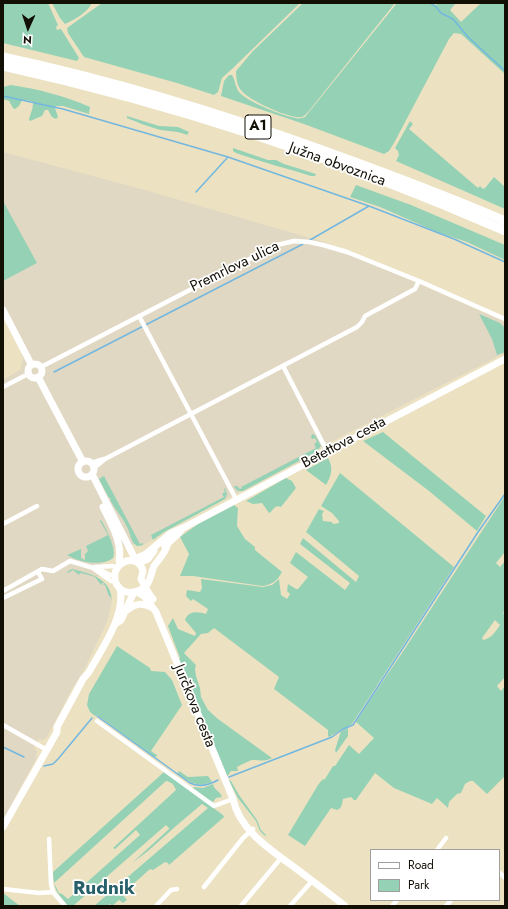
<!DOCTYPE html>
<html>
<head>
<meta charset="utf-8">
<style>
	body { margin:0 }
	#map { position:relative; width:508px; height:909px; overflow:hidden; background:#ece2c2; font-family:Jost,sans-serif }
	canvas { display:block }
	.frame { position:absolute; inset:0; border:4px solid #120f05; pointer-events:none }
	.legend { position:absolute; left:370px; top:849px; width:130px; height:52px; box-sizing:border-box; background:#fff; border:1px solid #a09f9b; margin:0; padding:5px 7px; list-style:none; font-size:12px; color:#120f05 }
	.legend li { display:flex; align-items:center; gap:8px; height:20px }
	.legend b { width:20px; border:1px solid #a09f9b }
	.north { position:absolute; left:8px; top:8px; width:40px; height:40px; -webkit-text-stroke:3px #fff; paint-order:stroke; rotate:183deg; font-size:11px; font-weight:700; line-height:16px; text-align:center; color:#120f05 }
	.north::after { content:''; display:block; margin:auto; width:14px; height:18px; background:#120f05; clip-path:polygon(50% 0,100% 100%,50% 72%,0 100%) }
</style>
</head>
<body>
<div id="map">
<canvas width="508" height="909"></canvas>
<div class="frame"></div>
<ul class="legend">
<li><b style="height:5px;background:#fff"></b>Road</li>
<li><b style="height:11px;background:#95d2b5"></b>Park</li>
</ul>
<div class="north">N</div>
</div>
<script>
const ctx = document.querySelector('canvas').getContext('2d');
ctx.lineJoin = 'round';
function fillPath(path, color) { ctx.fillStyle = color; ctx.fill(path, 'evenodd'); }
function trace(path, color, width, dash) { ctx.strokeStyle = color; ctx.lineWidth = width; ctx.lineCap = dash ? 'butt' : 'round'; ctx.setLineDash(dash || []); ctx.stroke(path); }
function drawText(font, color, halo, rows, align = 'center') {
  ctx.font = font + ' Jost,sans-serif'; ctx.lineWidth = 3.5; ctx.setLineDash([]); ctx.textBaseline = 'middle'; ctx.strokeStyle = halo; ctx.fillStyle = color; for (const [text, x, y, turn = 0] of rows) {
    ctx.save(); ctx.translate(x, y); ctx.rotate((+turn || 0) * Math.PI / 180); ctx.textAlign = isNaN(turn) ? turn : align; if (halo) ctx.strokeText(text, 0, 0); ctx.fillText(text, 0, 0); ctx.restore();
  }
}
fillPath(new Path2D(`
	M3 152 145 190 324 242 501 320 505 323V353L319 448 315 453 191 517 164 532 147 543 140 546 135 544 114 549 115 554 113 558 102 563 98 578 105 583 112 598 110 611 107 622 86 666 75 685H74L47 737 43 740 39 739 34 747 37 752 36 759 3 820V380L20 370 23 359 19 347 3 317Z`), '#e0d8c3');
fillPath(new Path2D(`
	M3 3H48L58 25 56 27 57 30 61 29 79 58 77 61 3 43Z
	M52 3H92C88 12 74 20 65 24L60 18Z
	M102 3H300L232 69 222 78 218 92 214 95 177 83 84 57 68 33 67 28Z
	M303 3H395L309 111C307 113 304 116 302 117 292 120 248 100 242 91 237 87 236 77 236 71L253 51Z
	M397 3H433L436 5 438 3H456L450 10 461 22 481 3H505V74L461 34 454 33 449 39 394 143 389 151 384 154 304 124 221 96 224 81 229 75H232C236 81 235 89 241 94 251 103 283 116 296 118 299 119 302 118 305 117Z
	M11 85C38 89 65 96 90 107L89 114 63 106H56L55 108 58 117 56 119 52 117 48 110H45L42 116 30 121 29 120C30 114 33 110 33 103L31 101 22 100 19 106 15 109 13 108 9 101 3 99V87Z
	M127 116 159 126 178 127 189 132 187 135C176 130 168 132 157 129 146 126 137 122 127 118Z
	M410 121 413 124 409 129 478 188 480 186 483 189 485 188 494 177 505 187V209L396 161 399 155 398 151 395 148Z
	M233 148 268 160H276L284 164 316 174 315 176H311C286 168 261 162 236 153L233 151Z
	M356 185 411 205 505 245V260L467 242 437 232 380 207 350 197Z
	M3 201 37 263 3 281Z
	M479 314 500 323 505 328V352L497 355 492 339Z
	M383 432 486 516 477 531 429 491 363 441Z
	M312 434 315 435 321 446 316 452 243 491H238L235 488 234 486H237L240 489 242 488 241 487 316 448 314 444 317 442 315 438 312 439 311 437Z
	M328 458C334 468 331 476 326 485L306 470Z
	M340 473 454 567 352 724 329 737 328 736V730L274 689 279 677 214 628 208 633 201 634 184 653 196 665 195 669 196 676 200 688 201 697 208 710 218 719 272 758C264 762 261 760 252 760 249 761 240 765 237 767L238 771H231L227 777 179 659 180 658 168 626 173 618 178 629 195 636 196 633 185 620C188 611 197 611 206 614L208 609 193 599 191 601 186 596 187 590 200 592 202 588 201 579 263 587 272 585 279 579 281 595 287 599 290 594 287 591 288 584 296 589H298L308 577 290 563 296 552 345 590 350 583 300 544 303 538 356 582 359 576 306 532 319 509 324 511 322 514 323 521 332 522 333 524 339 523V521L332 513 321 506Z
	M104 476 140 544 143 543V545L137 546C130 542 131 533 127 527 123 517 115 510 110 500H111L110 498H109L99 479Z
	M286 478 292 481 296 488 281 507C276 505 274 508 271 512L269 513 262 503 253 504 246 501Z
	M225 488 227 494 225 499 164 532 153 540 151 535 224 497 222 494 225 492 224 489Z
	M505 496V552L496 563 500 567 505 561V610L503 613 505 615V677L497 686 501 691 505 686V776L487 794 473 781H470L465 784 461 793 457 794 449 802 448 808 437 798 432 804 394 788 375 773 356 800H354L351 797 343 799C342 804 342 808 337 810L331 808 305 846 288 835 318 785 322 780 325 779 333 766H335L349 745 359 754 374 738 356 722 370 700 402 653ZM495 620 500 625C496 631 491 639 483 640L482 638Z
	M234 505 238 508 237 526 245 539 255 547V550L282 572C278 580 272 585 262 586L193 576H180L189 554 180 537 198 524Z
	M101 520C106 529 117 549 113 558 102 567 78 562 67 555L81 549V558L85 560V554L88 551 86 546 108 535 100 521Z
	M72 569C92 574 116 580 111 607L112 598 109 596 105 585H103L104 583H102L101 585 95 577C90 575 85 574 80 573L79 575 73 570 68 573 67 572Z
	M117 646 150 668 151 671 165 672 172 680 182 705 151 751 158 756 154 757 97 715 95 716 90 712 87 705 89 694Z
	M348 728V736L336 753 335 750 341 731Z
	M179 771 188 777 208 776 212 782C196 788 190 782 177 774Z
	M164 772 223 815 224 817 169 865 168 863 165 862 153 870 150 869 122 894 127 900 123 903 119 900 112 906 110 904 107 906H94L208 808 202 804 176 826 148 851 132 863 169 829V828L166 825 73 906H68C57 892 54 891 53 872ZM166 781C172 782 174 785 176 790L113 848 115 849 136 830 140 835 68 899 62 894 59 893 54 883Z
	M228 779 231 781 239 795 257 820 261 830 266 835 265 836 260 831 256 821 238 798Z
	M213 784C214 790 220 791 222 797L216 798 213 802 209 800 193 789 194 787 203 788Z
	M3 893 20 906H3Z`), '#95d2b5');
trace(new Path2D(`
	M430 3 436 7 441 13 453 19 468 37 505 71
	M3 96 63 109 228 157 369 206 454 239 505 262
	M196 192 228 157
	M310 240 369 206
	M54 372 303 244
	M97 716 190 783C200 788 209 785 218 780
	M3 747 24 757
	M44 766 53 764 58 759 92 718
	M229 777 332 737 343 729 353 725 478 532 505 494`), '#73b7df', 1.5);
trace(new Path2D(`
	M139 316 236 499
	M283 366 327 451
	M41 367 267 250 277 245 294 241 309 242 323 245 347 252 419 281 505 319
	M3 387 28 374
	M91 463 104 459
	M94 468 105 459 357 327 362 322 365 316 415 289 419 281
	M3 524 37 506
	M95 567 113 566
	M94 569 111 581
	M3 591 42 569 53 571 70 561 100 570 110 575
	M3 598 42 579 38 572
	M97 721 214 806 233 799
	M3 725 47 750
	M49 839 51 884 53 892
	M437 850 446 838
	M499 872 505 878
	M204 887 243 838 253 829
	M3 889 39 893 53 892 65 906
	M156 906 171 890 177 889
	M241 906 281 858
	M290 906 312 881
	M392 906 397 900
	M446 906 451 900`), '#fff', 4.5);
trace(new Path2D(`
	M3 310 31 364
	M28 371a7 7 0 1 1 14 0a7 7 0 1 1-14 0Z
	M38 377 83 462
	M78 469a8 8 0 1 1 16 0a8 8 0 1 1-16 0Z
	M92 474 134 557
	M103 507C110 522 123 543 119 560
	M165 546 177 535 183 528
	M137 558 146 554 171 533 183 528 505 359
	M139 563 148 559 154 551
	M137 592 144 596 156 612 233 799C240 832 274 852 298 870 314 882 330 894 345 906
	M153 599C148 594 145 586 141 579L143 571C138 552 112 561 115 579 115 584 119 588 123 591 133 595 145 590 149 581 151 576 152 571 154 566 160 558 166 552 168 543
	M127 610C136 603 142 603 151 607
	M115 624 121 620 134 592
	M3 827 57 732V727L83 679 89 672C101 650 126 615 120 589`), '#fff', 7);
trace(new Path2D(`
	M3 57C115 81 226 115 333 154 391 175 449 197 505 221
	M3 66C175 104 344 160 505 231`), '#fff', 9);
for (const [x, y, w] of [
	[258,127,26]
]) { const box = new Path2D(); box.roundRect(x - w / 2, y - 12, w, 24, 3); ctx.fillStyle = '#fff'; ctx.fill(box); trace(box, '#120f05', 1); }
drawText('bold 14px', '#120f05', null, [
	["A1",258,127]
]);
drawText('15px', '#120f05', '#fff', [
	["Južna obvoznica",337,165,20],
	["Premrlova ulica",235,267,-26],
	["Betettova cesta",344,443,-28],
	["Jurčkova cesta",194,706,68]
]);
drawText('bold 19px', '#275f69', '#fff', [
	["Rudnik",104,889]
]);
</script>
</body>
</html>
